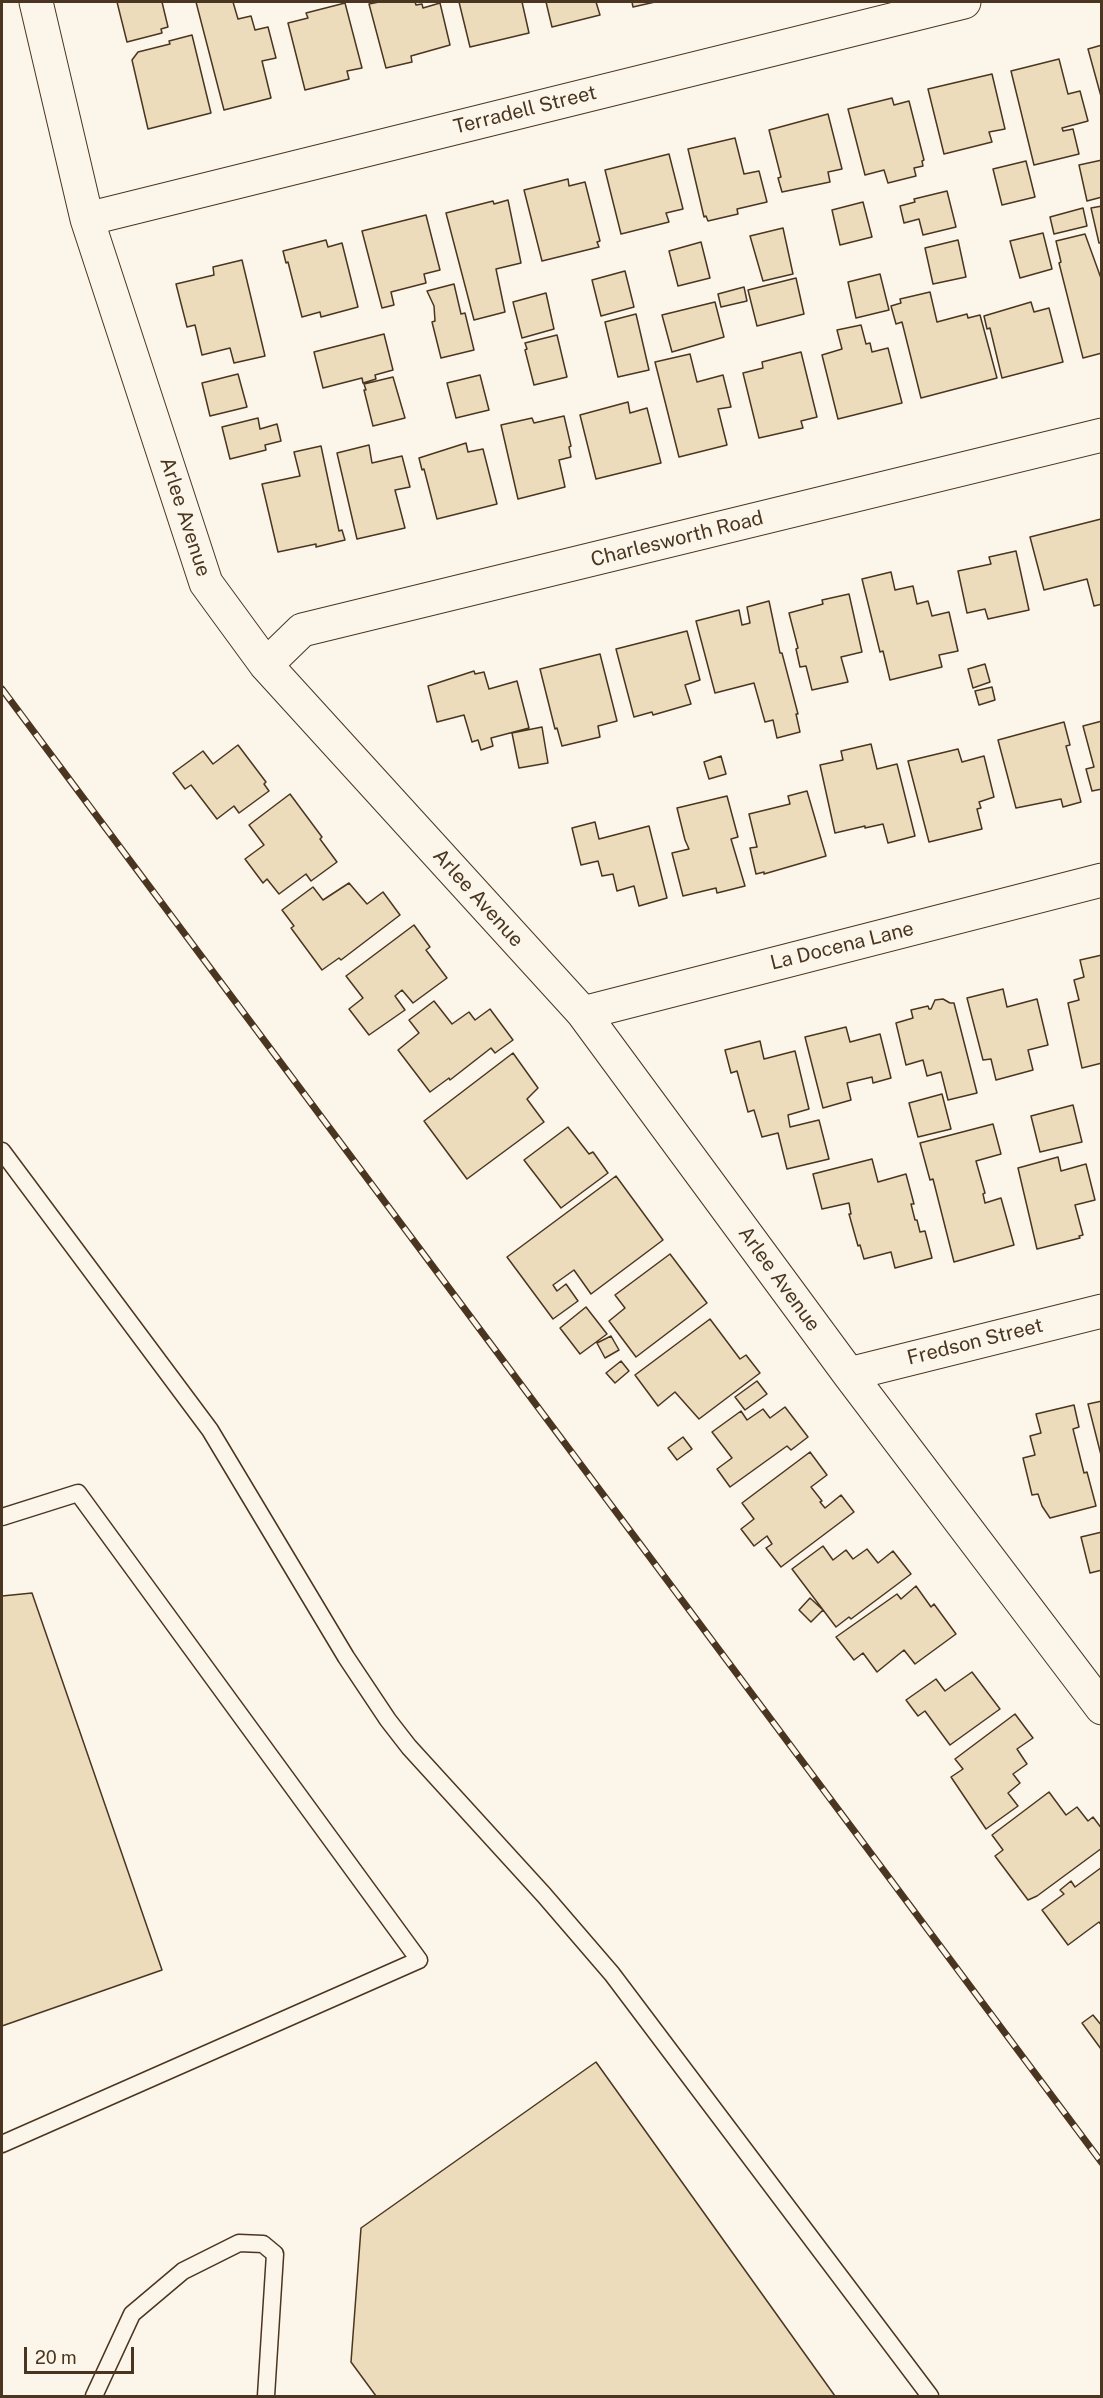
<!DOCTYPE html>
<html>
<head>
<meta charset="utf-8">
<style>
	body { margin:0 }
	#map { position:relative; width:1103px; height:2398px; overflow:hidden; background:#fbf6e9; font-family:"Public Sans",sans-serif }
	canvas { display:block }
	.frame { position:absolute; inset:0; border:3px solid #4a3520; pointer-events:none }
	.scale { position:absolute; left:24px; top:2347px; width:110px; height:27px; box-sizing:border-box; border:3px solid #4a3520; border-top:0; padding-left:8px; font-size:18px; line-height:21px; white-space:nowrap; color:#4a3520; -webkit-text-stroke:4px #fbf6e9; paint-order:stroke }
</style>
</head>
<body>
<div id="map">
<canvas width="1103" height="2398"></canvas>
<div class="frame"></div>
<div class="scale">20 m</div>
</div>
<script>
const ctx = document.querySelector('canvas').getContext('2d');
ctx.lineJoin = 'round';
function fillPath(path, color) { ctx.fillStyle = color; ctx.fill(path, 'evenodd'); }
function trace(path, color, width, dash) { ctx.strokeStyle = color; ctx.lineWidth = width; ctx.lineCap = dash ? 'butt' : 'round'; ctx.setLineDash(dash || []); ctx.stroke(path); }
function drawText(font, color, halo, rows, align = 'center') {
  ctx.font = font + ' "Public Sans",sans-serif'; ctx.lineWidth = 4.5; ctx.setLineDash([]); ctx.textBaseline = 'middle'; ctx.strokeStyle = halo; ctx.fillStyle = color; for (const [text, x, y, turn = 0] of rows) {
    ctx.save(); ctx.translate(x, y); ctx.rotate((+turn || 0) * Math.PI / 180); ctx.textAlign = isNaN(turn) ? turn : align; if (halo) ctx.strokeText(text, 0, 0); ctx.fillText(text, 0, 0); ctx.restore();
  }
}
const building = new Path2D(`
	M117 2H162L168 27 161 29 162 33 127 42Z
	M196 2H233L238 19 251 16 255 30 268 27 276 58 262 61 271 98 224 110Z
	M379 2H415L416 5 422 4 423 8 440 3 450 45 411 56 412 62 386 68 369 4Z
	M459 2H522L529 33 470 47Z
	M546 2H596L600 15 552 27Z
	M632 2H655L633 7Z
	M345 3 362 68 347 71 349 79 305 90 288 23 308 18 306 13Z
	M192 35 211 113 148 129 132 60 138 52 170 44 169 41Z
	M1102 45V100L1088 49Z
	M1059 59 1068 94 1080 91 1088 121 1062 128 1063 131 1073 129 1079 154 1034 165 1011 71Z
	M992 74 1005 129 989 132 992 142 944 154 928 89Z
	M892 98 894 105 909 101 924 160 922 161 923 166 914 168 916 176 888 183 884 170 865 175 848 109Z
	M828 114 842 169 828 172 830 182 782 192 778 178 781 177 769 130Z
	M735 138 744 174 759 171 767 202 737 209 738 214 708 221 706 216 704 217 688 149Z
	M669 154 683 209 666 213 669 222 621 234 605 170Z
	M1102 160V197L1087 201 1079 165Z
	M1026 161 1035 197 1002 205 993 169Z
	M568 179 569 186 585 182 600 241 597 242 599 247 542 261 524 190Z
	M947 191 956 227 923 235 919 219 904 223 900 206 915 202 914 199Z
	M508 200 521 263 496 269 505 312 474 320 446 213 493 201 494 204Z
	M863 202 872 237 840 245 832 210Z
	M1102 206V243H1099L1091 208Z
	M1083 208 1087 226 1054 234 1050 217Z
	M426 215 440 270 424 274 426 283 391 292 394 305 382 308 362 231Z
	M783 228 793 274 763 281 750 236Z
	M1043 233 1052 269 1020 278 1010 241Z
	M1085 234 1102 281V353L1083 358 1059 263 1061 262 1056 241Z
	M326 240 328 247 342 243 358 307 321 317 320 312 302 317 288 262 286 263 283 251Z
	M958 240 966 277 933 284 925 248Z
	M701 242 710 278 678 286 669 251Z
	M242 260 265 356 234 363 230 348 202 355 195 325 187 327 176 284 214 275 213 267Z
	M625 271 634 307 601 316 592 280Z
	M880 274 889 310 856 318 848 282Z
	M796 278 804 314 757 326 748 290Z
	M454 284 461 314 465 313 474 350 441 358 432 322 435 321 434 306 427 291Z
	M744 287 747 301 721 307 718 294Z
	M930 292 937 322 967 314 968 318 980 315 997 378 921 398 902 322 896 324 891 306 901 303 900 299Z
	M546 293 554 329 522 338 513 302Z
	M715 302 724 337 672 352 662 315Z
	M1031 302 1034 312 1049 308 1063 362 1002 378 990 328 987 329 984 316Z
	M636 314 649 370 618 377 605 322Z
	M861 325 866 344 870 343 872 352 888 348 902 403 838 419 822 355 842 349 837 330Z
	M384 334 393 370 375 375 376 379 363 383 362 378 323 388 314 352Z
	M557 335 567 377 534 385 525 350 527 349 525 343Z
	M801 352 817 417 801 421 803 428 759 438 743 373 763 368 762 362Z
	M690 354 697 382 723 375 731 407 718 409 727 445 679 457 655 362Z
	M238 374 247 407 210 416 202 383Z
	M480 375 489 410 456 418 447 383Z
	M393 377 405 418 373 426 364 390H366L364 384Z
	M628 402 630 413 647 408 661 463 596 479 580 415Z
	M564 416 571 446 569 447 571 457 559 460 565 487 518 499 501 425 532 418 534 423Z
	M258 418 260 429 277 424 281 441 265 445 266 450 230 459 222 427Z
	M466 443 468 452 483 449 497 504 437 519 424 469 422 470 419 458Z
	M369 445 372 463 402 456 410 487 395 490 405 528 357 539 337 453Z
	M321 446 339 531 342 530 345 540 316 547V544L278 552 262 484 300 476 294 452Z
	M1101 519 1102 604 1094 606 1087 579 1044 590 1030 537Z
	M1016 551 1029 610 988 619 985 609 967 613 958 571 991 564 989 557Z
	M891 572 895 590 913 586 917 604 928 601 932 616 949 612 958 651 939 655 942 667 890 680 883 651 880 652 862 579Z
	M849 594 862 652 841 657 848 682 812 690 806 666 800 667 796 649 798 648 789 613 823 604 822 600Z
	M769 601 780 653H782L798 714H796L800 732 777 738 773 720 765 722 754 683 715 693 696 621 739 610 742 625 750 623 747 607Z
	M687 631 700 680 685 685 691 704 653 715 652 712 634 717 616 649Z
	M600 654 617 721 598 726 600 737 562 746 557 728 555 729 540 669Z
	M985 664 990 682 973 688 968 669Z
	M474 671 475 674 484 672 489 689 517 681 529 728 491 738 493 746 481 750 478 740 472 742 464 715 437 722 428 686Z
	M992 687 995 700 979 705 975 691Z
	M1102 721V789L1092 791 1086 769 1094 767 1083 726Z
	M1064 722 1070 745 1066 746 1081 802 1063 807 1061 799 1016 808 998 740Z
	M542 727 548 763 519 768 512 733Z
	M871 744 877 769 897 764 915 836 888 843 883 824 865 828V826L835 833 820 765 843 760 841 751Z
	M238 745 266 782 264 784 269 791 239 813 234 806 217 819 191 785 185 789 173 773 203 751 213 764Z
	M958 749 962 762 984 756 994 797 979 802 981 808 977 809 982 829 929 842 908 761Z
	M721 756 726 774 709 779 704 762Z
	M807 791 826 856 764 874V872L756 874 750 848 757 847 749 814 790 804 788 796Z
	M290 794 322 837 320 839 337 862 311 881 306 874 279 894 267 879 263 883 245 859 264 845 249 825Z
	M727 796 738 837 731 839 745 886 717 893 716 888 683 896 672 853 689 849 685 840 677 808Z
	M595 822 599 839 649 826 667 898 639 906 634 886 617 891 613 874 602 876 598 861 581 865 572 828Z
	M349 883 367 904 383 892 400 915 341 960 339 958 322 970 291 928 294 926 282 910 313 887 323 900Z
	M414 925 430 947 426 950 447 978 413 1003 402 990 395 996 405 1010 369 1035 349 1009 363 998 346 976Z
	M1102 955V1063L1082 1068 1068 1003 1079 1000 1074 980 1084 977 1080 960Z
	M1003 989 1007 1007 1037 999 1048 1045 1028 1050 1033 1070 996 1080 991 1059 983 1060 967 998Z
	M943 999 950 1003H954L977 1093 948 1100 941 1072 927 1076 923 1060 906 1065 896 1023 913 1018 911 1010 928 1006 929 1009H931L935 1000Z
	M434 1001 452 1024 469 1012 475 1020 490 1009 513 1040 495 1053 491 1048 450 1080 449 1078 430 1092 398 1050 419 1033 409 1020Z
	M846 1027 850 1042 880 1034 891 1078 873 1083 872 1077 847 1083 851 1100 823 1108 805 1037Z
	M760 1041 764 1059 795 1051 809 1109 788 1115 790 1127 819 1120 829 1159 787 1169 778 1133 762 1137 754 1110 748 1112 737 1071 731 1073 725 1050Z
	M513 1053 538 1088 527 1099 544 1122 467 1179 424 1121Z
	M942 1094 951 1129 918 1137 909 1103Z
	M1073 1105 1082 1142 1040 1152 1031 1116Z
	M993 1124 1001 1154 976 1161 985 1193 983 1194 985 1203 1001 1198 1014 1245 954 1262 933 1179 930 1180 920 1143Z
	M568 1127 589 1154 593 1152 608 1173 561 1208 524 1160Z
	M1058 1157 1061 1171 1086 1164 1095 1200 1075 1205 1083 1235 1079 1236 1080 1238 1037 1249 1018 1168Z
	M872 1159 878 1182 906 1174 914 1204H911L915 1220H917L920 1232 925 1231 932 1258 895 1268 891 1252 864 1259 860 1245 858 1246 849 1214H851L849 1203 822 1209 813 1174Z
	M616 1176 663 1240 591 1294 574 1270 553 1285 557 1291 566 1284 578 1301 553 1319 507 1257Z
	M670 1254 707 1303 636 1357 609 1321 625 1308 615 1295Z
	M586 1307 607 1334 580 1354 560 1328Z
	M710 1319 740 1359 746 1355 760 1373 699 1419 675 1392 658 1406 635 1375Z
	M611 1336 619 1350 605 1358 597 1343Z
	M621 1361 629 1371 615 1383 606 1373Z
	M757 1381 767 1394 745 1410 735 1397Z
	M1102 1401V1459L1088 1404Z
	M1074 1405 1079 1427 1073 1429 1084 1473 1087 1472 1096 1506 1050 1518 1042 1506 1038 1494 1032 1495 1023 1458 1035 1455 1030 1436 1041 1433 1036 1414Z
	M785 1407 808 1437 791 1450 787 1446 730 1487 717 1469 732 1458 712 1432 741 1411 747 1420 763 1409 770 1418Z
	M683 1437 692 1449 677 1460 668 1448Z
	M810 1452 827 1475 811 1487 822 1501 820 1502 825 1508 841 1495 854 1512 781 1567 766 1548 772 1544 767 1536 754 1546 741 1529 754 1519 742 1503Z
	M1102 1532V1570L1090 1573 1081 1537Z
	M823 1546 833 1560 846 1550 853 1559 867 1549 878 1563 893 1551 911 1574 851 1619 849 1617 836 1627 792 1569Z
	M916 1586 931 1607 934 1604 956 1634 915 1664 904 1650 877 1672 863 1653 854 1660 836 1637 897 1594 901 1599Z
	M32 1593 162 1970 2 2026V1596Z
	M810 1598 823 1610 811 1622 799 1610Z
	M972 1672 1000 1709 950 1745 925 1711 918 1716 906 1700 936 1679 945 1691Z
	M1015 1714 1033 1738 1017 1749 1027 1764 1013 1774 1020 1783 1008 1793 1018 1806 986 1829 951 1777 963 1769 955 1759Z
	M1049 1792 1066 1815 1077 1807 1088 1821 1093 1817 1102 1829V1848L1037 1896 1028 1900 995 1856 1003 1850 992 1835Z
	M1102 1867V1926L1099 1922 1068 1945 1042 1910 1064 1894 1060 1890 1071 1881 1075 1887Z
	M1093 2015 1102 2026 1101 2049 1082 2023Z
	M596 2062 835 2396H376L351 2362 361 2228Z`);
fillPath(building, '#ecdcbc');
trace(building, '#4a3520', 1.5);
const service = new Path2D(`
	M2 1151 210 1430 346 1657 388 1720 409 1747 544 1895 612 1974 930 2396
	M2 1517 78 1493 419 1960 2 2144
	M94 2396 132 2314 183 2271 239 2243 263 2244 275 2254 266 2396`);
const minor = new Path2D(`
	M36 2 87 219 206 583 266 665 583 1013 849 1374 1102 1708
	M87 219 964 2
	M266 665 302 630 1102 435
	M583 1013 1102 880
	M849 1374 1102 1311`);
trace(service, '#4a3520', 19);
trace(minor, '#4a3520', 35);
trace(service, '#fbf6e9', 16);
trace(minor, '#fbf6e9', 33);
const rail = new Path2D(`
	M2 689 1102 2163`);
trace(rail, '#4a3520', 7);
trace(rail, '#fbf6e9', 4.5, [14]);
drawText('20px', '#4a3520', '#fbf6e9', [
	["Terradell Street",525,110,-14],
	["Arlee Avenue",185,517,72],
	["Charlesworth Road",677,539,-14],
	["Arlee Avenue",478,898,48],
	["La Docena Lane",842,946,-14],
	["Arlee Avenue",779,1279,54],
	["Fredson Street",975,1342,-14]
]);
</script>
</body>
</html>
